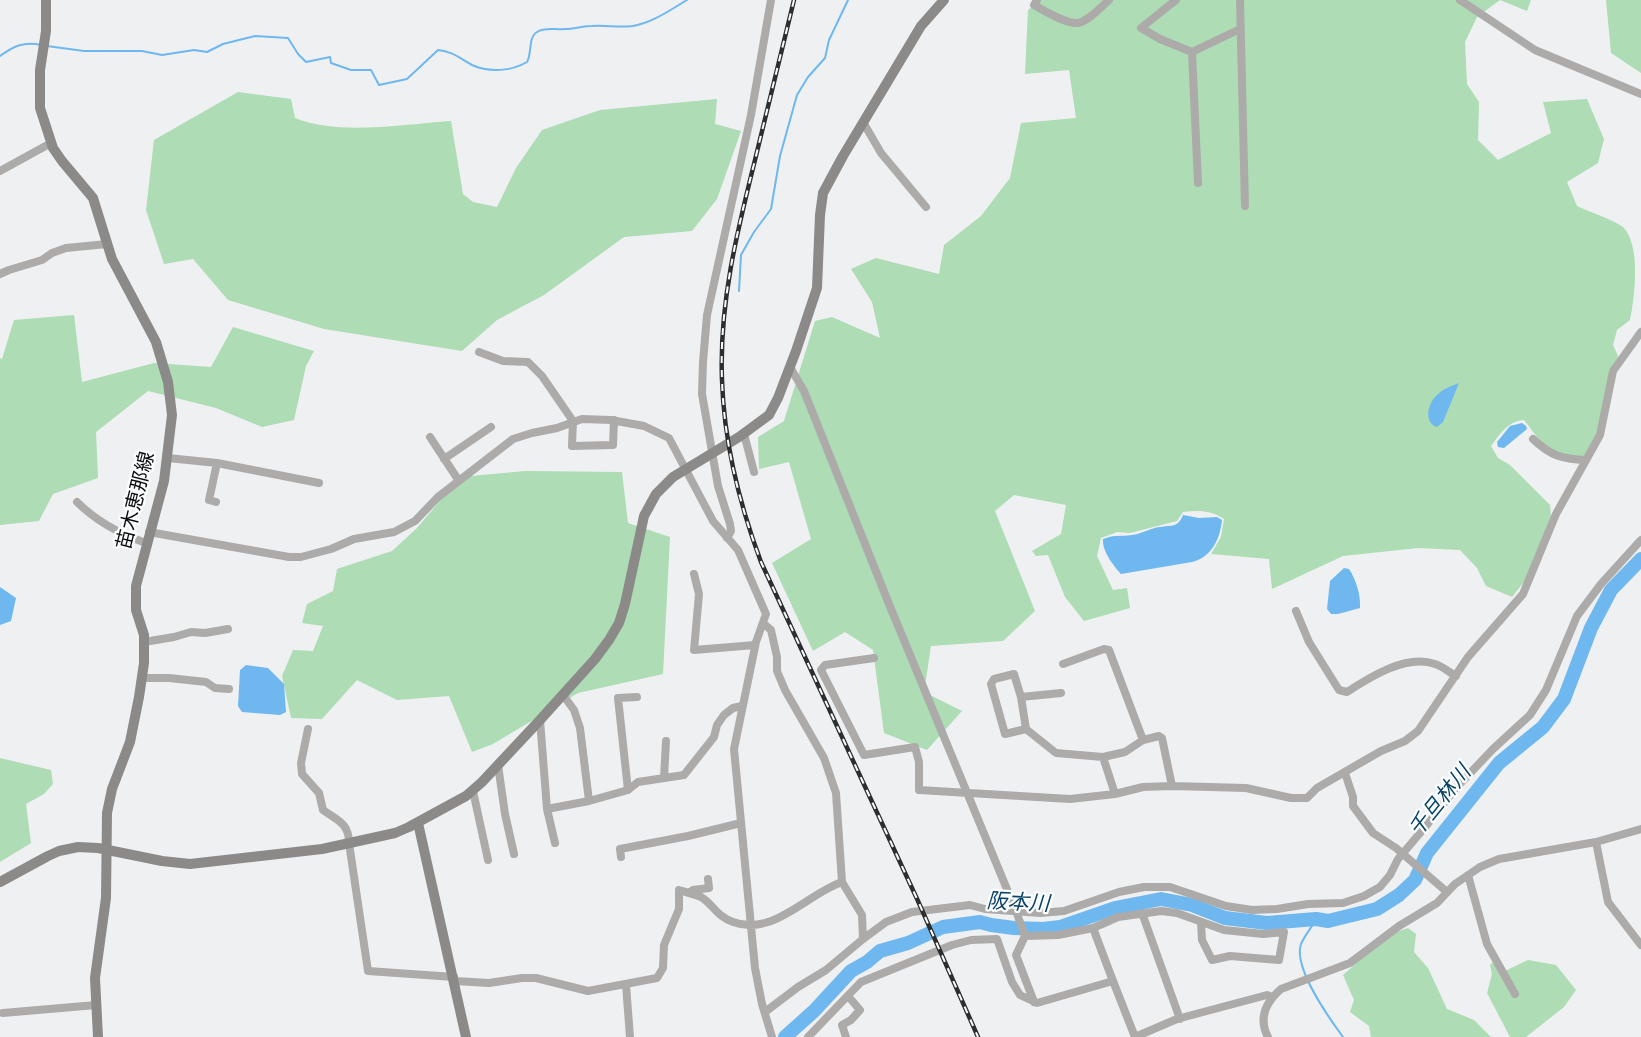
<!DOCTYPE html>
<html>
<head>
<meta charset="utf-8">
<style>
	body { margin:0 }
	canvas { display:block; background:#eef0f2 }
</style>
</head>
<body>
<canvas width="1641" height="1037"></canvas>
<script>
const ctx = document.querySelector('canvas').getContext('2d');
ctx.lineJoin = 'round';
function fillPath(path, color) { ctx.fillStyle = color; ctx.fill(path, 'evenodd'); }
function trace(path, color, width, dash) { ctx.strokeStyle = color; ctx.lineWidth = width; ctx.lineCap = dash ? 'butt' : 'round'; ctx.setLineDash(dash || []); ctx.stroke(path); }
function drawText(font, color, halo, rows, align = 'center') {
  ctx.font = font + ' "Nunito Sans","Noto Sans JP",sans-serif'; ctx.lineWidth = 4.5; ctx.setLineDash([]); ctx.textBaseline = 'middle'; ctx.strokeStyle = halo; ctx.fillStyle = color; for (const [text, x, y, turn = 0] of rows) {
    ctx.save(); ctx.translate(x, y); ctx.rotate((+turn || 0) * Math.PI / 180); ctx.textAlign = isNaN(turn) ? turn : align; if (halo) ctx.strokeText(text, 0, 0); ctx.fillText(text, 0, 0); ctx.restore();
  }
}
fillPath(new Path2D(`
	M1042 0H1531L1527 11 1500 0 1477 17 1465 42 1467 84 1479 102 1478 140 1498 160 1551 133 1543 102 1587 99 1604 139 1598 163 1567 182 1577 206C1591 213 1610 218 1623 227 1641 245 1635 296 1630 320L1617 330 1613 345 1618 356 1604 399 1598 434 1585 458 1547 450 1524 420C1508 421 1500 434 1491 446L1498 458 1510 465 1550 505 1551 516 1528 577 1512 597 1486 586 1477 568 1460 550 1418 548 1343 556 1272 589 1269 559 1211 554 1221 537 1224 519C1211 510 1198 510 1183 512L1177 521 1130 533 1117 532 1101 538 1097 556 1113 590 1127 588 1130 608 1084 621 1065 597 1048 555 1036 556 1032 551 1061 534 1066 505 1014 495 995 511 1035 611 1003 641 931 646 924 692 962 711 927 750 884 733 873 650 845 632 813 651 772 563 811 539 789 462 759 469 758 437 784 421 815 321 832 317 880 338 872 302 851 269 876 258 939 274 944 245 981 216 1010 178 1021 123 1076 118 1069 70 1025 74 1028 10Z
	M1606 0H1641V73L1611 53Z
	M238 92 291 99 295 118C338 136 405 124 451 121L463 194 473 202 497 207 516 168 542 130 600 110 717 99 715 124 741 131 717 199 692 231 624 237 544 295 497 320 462 351 324 329 228 300 193 259 164 264 146 210 154 140Z
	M74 315 82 382 154 363 211 367 233 327 314 351 306 366 294 420 262 427 216 408 148 391 96 432 98 478 53 494 39 521 0 525V358L2 359 14 320Z
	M525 471 622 472 628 523 670 537 663 674 578 693 493 744 472 752 449 696 397 700 357 680 322 719 291 718 282 676 293 650 313 651 323 626 302 623 307 604 333 591 337 569 392 551 417 528 460 477Z
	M0 758 51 770 53 784 44 794 26 804 31 843 0 862Z
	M1408 928 1416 934 1414 952 1428 968 1447 1009 1474 1020 1491 1037H1371L1369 1026 1350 1012 1354 1000 1343 975C1362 959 1383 935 1408 928Z
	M1528 960 1556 965 1576 990 1564 1007 1526 1037H1510L1487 993 1492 974 1490 965 1494 961 1498 968 1507 970Z`), '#addcb5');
fillPath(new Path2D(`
	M1459 383 1443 422 1437 427C1423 422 1428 403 1437 395 1443 389 1451 386 1459 383Z
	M1522 423 1526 426 1527 429 1504 448 1498 447 1497 442 1510 426Z
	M1183 515 1199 518 1217 517 1222 520C1220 539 1212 557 1192 562L1121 574C1113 565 1102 551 1103 539 1116 534 1120 537 1132 535 1141 534 1151 528 1160 527 1171 525 1178 528 1183 515Z
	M1344 568 1349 569C1356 579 1361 596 1360 608L1338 614H1331L1327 609 1330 581Z
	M0 587 16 598 11 621 0 625Z
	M246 665 268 668 284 684 286 712 280 715 242 712 238 706 240 670Z`), '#6fb8ef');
trace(new Path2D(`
	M47 46 84 51H142L162 55 194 50 207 52 223 44 255 36 288 38 298 54 306 62 330 57 331 63 351 70H371L379 85 407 79 438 50C452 51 461 59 472 65 489 73 512 71 527 62 532 54 528 37 537 32 544 27 556 30 564 29 574 29 583 26 592 26 607 25 618 28 633 26 652 23 670 10 687 0
	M0 56C14 46 24 41 41 45
	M739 291 741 255 754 232 771 209 780 156 797 95 808 77 825 58 829 40 848 0
	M1316 919C1312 927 1305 935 1301 944 1293 967 1329 1018 1343 1037`), '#6fb8ef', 2);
trace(new Path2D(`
	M785 1037 814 1011 851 971 867 962 880 951 908 943 943 927 980 922 991 925 1014 928 1043 929 1060 927 1115 908 1161 899 1192 905 1225 918 1267 923 1316 919 1328 921 1377 909 1399 895 1415 880 1427 853 1499 763 1543 727 1564 699 1591 628 1611 590 1641 559`), '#6fb8ef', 14);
trace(new Path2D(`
	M1037 0 1034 5C1045 11 1065 24 1078 23 1089 21 1101 7 1109 0
	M1176 0 1141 28 1160 39 1192 52 1240 29
	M1240 0 1245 206
	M1460 0 1535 50 1641 94
	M1192 52 1198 183
	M863 122 881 153 926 207
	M0 171 51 143
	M0 274 9 270 42 260 52 253 66 248 107 244
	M479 352 503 361 528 362 542 376 573 421 572 446 613 445 614 420
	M790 367 804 391 889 604 1016 911 1025 936 1016 955 1034 1002
	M744 434 754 472
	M430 437 459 481
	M1533 439C1551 456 1562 459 1586 460
	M168 458 217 463
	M444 459 491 427
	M77 502C97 522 120 534 146 543
	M216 502 209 500 217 463 319 483
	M149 532 289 557H301L331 549 354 539 394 532 415 521 438 497 513 439 532 433 557 428 582 419 611 420 644 426 669 438 713 521 738 550 766 614 756 642 734 749 755 968 762 1004 772 1037
	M727 538 731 531 730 524 718 486 702 394 703 362 707 315 751 115 771 0
	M694 574 699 594 694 650 755 645
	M1296 611 1309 642 1339 690 1347 692C1370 677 1406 654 1435 664 1442 666 1449 672 1456 676
	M764 624 771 630 777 657V671L785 690 824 758 836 793 842 882 862 915 863 939
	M144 642 174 637 191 632 205 633 228 629
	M874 658 825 665 821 670 864 755 915 747 919 762V790L1070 799 1115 794 1143 787 1172 786 1246 788 1291 798H1307L1317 788 1381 751 1405 741 1418 731 1468 657 1523 594 1556 514 1600 435 1613 371 1641 332
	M1063 664 1104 649 1109 650 1143 740
	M1014 674 1021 697 1026 729 1005 734 991 684 994 679Z
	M142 678H169L206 682 215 688 229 689
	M563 695 574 710 580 728 589 801
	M1021 697 1061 693
	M540 720 547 809 589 801 628 790 638 782 684 775 714 737 717 725 724 715 733 708 742 706
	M308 729 301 763 302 774 319 793 323 810C337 820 349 823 349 843L368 971 454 977
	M1026 729 1056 753 1103 757 1115 794
	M1103 757 1125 752 1143 740 1159 736 1162 738 1172 786
	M498 765 505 814 514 854
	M1345 773 1353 797V806L1373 833 1396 848 1447 892
	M664 778 666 741
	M628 790 618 698 637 697
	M473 791 488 860
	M547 809 555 843
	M1596 842 1608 902 1641 945
	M621 857 620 849 688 836 741 823
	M1468 875 1487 944 1515 994
	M689 893 693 890 709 888 708 879
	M1142 913 1180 1019
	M1093 928 1113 981
	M1025 936 1058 935 1093 928 1118 917 1161 911 1177 913 1224 930 1263 934 1284 932 1279 960 1230 956 1212 960 1202 940 1201 923
	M455 981 489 983 522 978H536L588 991 657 978 663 968 664 945 679 909V890C686 892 694 894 701 897 713 904 716 916 733 922 773 937 807 894 842 882
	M626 985 630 1037
	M765 1012 798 987 826 970 863 939 886 922 912 912 970 905 985 909 1040 913 1064 911 1119 892 1144 887H1170L1226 906 1252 910 1277 909 1308 904 1343 903 1364 896 1380 887 1390 875 1398 859 1426 826 1455 789 1493 749 1530 715 1546 690 1577 616 1601 584 1641 540
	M3 1013 96 1005
	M808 1037 861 982 952 945 971 940 997 939 1012 982 1020 995 1037 1003 1113 981 1135 1037
	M846 1037 842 1025 851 1020 860 1010 848 996
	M1135 1037 1177 1019 1267 995 1273 997
	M1268 1037C1258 1018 1266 1002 1281 989L1350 963 1399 926 1437 903 1455 884 1480 867 1499 859 1596 842 1641 829`), '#acabaa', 8);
trace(new Path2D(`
	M46 0V31L40 70V108L53 148 62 161 93 198 112 259 156 342 168 382 172 415 164 481 136 586V610L144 635V663L139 697 130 742 112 789 107 813 106 898 95 978 98 1037
	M418 823 466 1037
	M0 882 48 856 59 851 78 847 98 848 162 861 190 864 322 849 345 844 395 833 409 827 466 796 482 782 540 720 595 659 609 640 619 623 625 604 644 516 656 494 673 477 739 437 769 415 778 398 796 351 817 288 820 215 823 193 843 156 921 26 944 0`), '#8b8a88', 10);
const rail = new Path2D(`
	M794 0C781 53 768 106 755 160 737 232 719 304 722 380 724 443 739 503 761 562L918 901 978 1037`);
trace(rail, '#2d2e2f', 4.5);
trace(rail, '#fcfdff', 2, [7]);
drawText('20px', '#0b0c0c', '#fcfdff', [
	["苗木恵那線",137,501,-76]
]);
drawText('italic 21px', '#084266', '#fcfdff', [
	["千旦林川",1441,802,-51],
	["阪本川",1018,904,3]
]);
</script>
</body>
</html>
